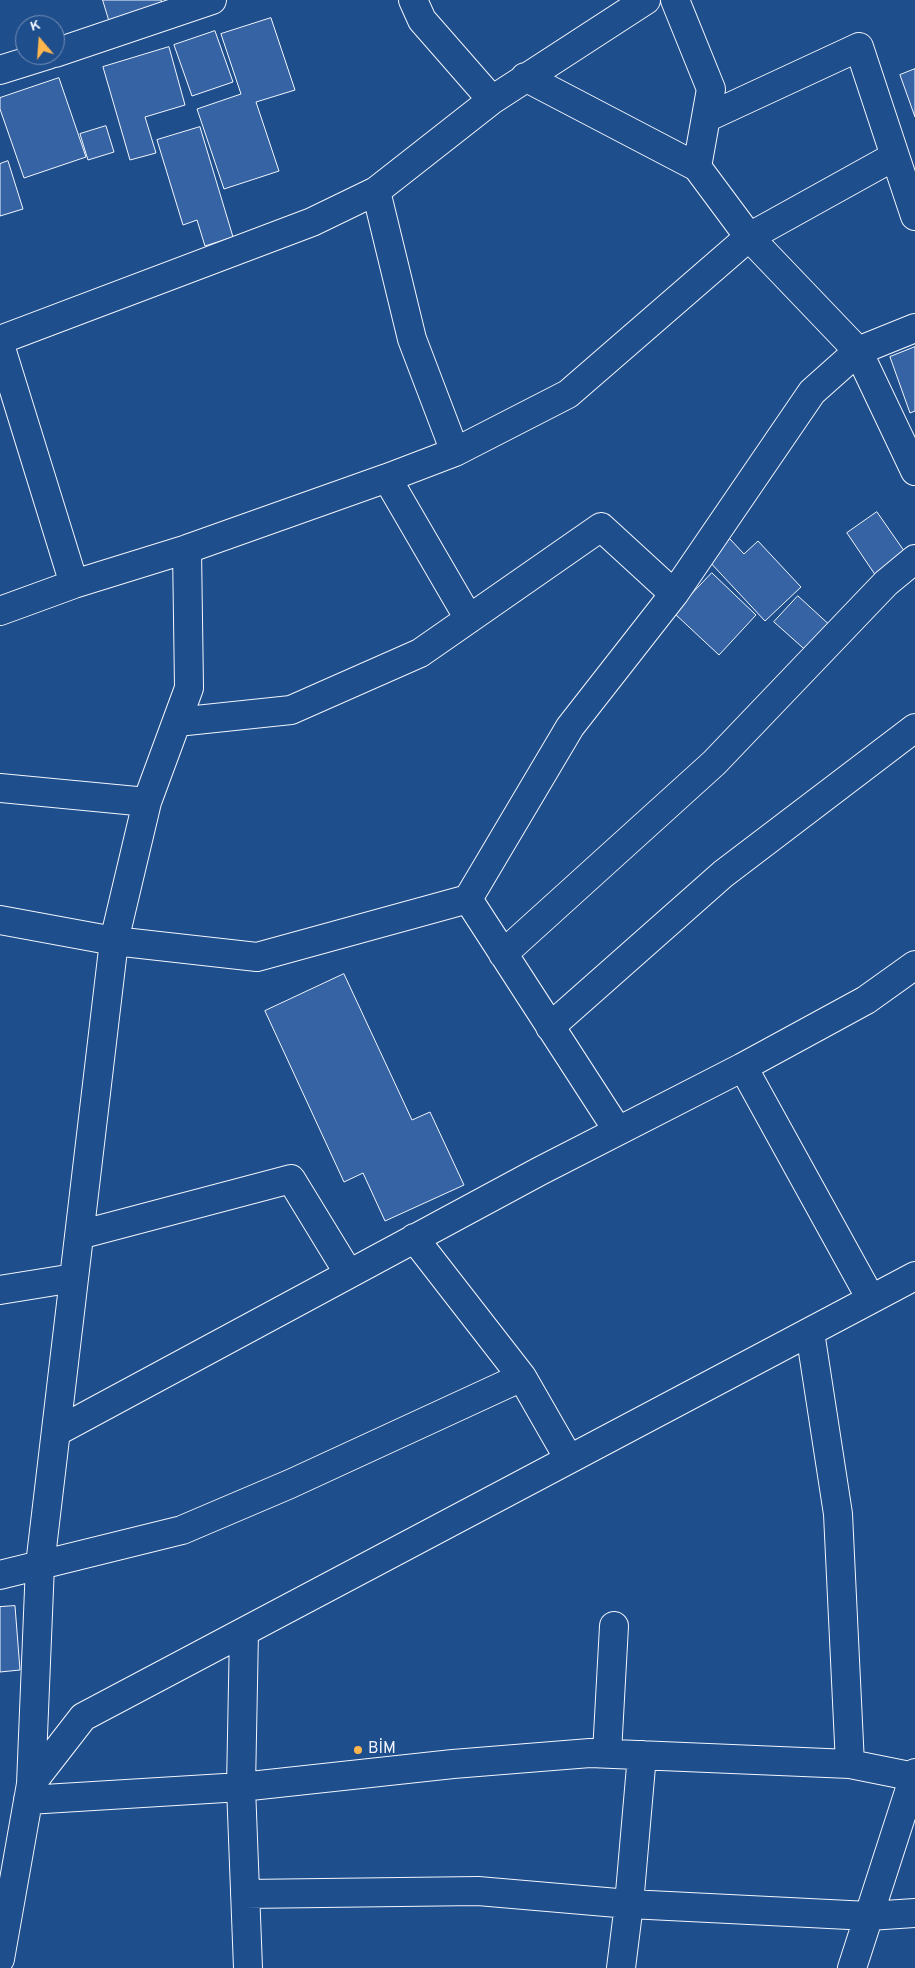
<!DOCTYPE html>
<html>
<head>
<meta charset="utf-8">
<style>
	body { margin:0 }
	#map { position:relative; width:915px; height:1968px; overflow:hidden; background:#1f4e8c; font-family:Overpass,sans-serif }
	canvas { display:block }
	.north { position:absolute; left:15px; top:15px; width:50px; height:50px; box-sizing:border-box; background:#1f4e8c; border:1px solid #7391ba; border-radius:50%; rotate:342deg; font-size:14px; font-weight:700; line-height:20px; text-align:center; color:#f2f6ff }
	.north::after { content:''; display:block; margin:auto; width:18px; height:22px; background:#ffb74d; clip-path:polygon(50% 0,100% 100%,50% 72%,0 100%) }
</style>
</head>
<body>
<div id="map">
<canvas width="915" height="1968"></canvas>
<div class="north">K</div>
</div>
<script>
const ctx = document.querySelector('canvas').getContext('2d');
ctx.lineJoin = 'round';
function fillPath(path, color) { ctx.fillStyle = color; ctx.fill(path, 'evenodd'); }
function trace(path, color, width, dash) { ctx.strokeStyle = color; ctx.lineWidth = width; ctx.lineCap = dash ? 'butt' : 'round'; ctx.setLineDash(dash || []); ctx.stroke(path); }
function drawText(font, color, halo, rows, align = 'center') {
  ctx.font = font + ' Overpass,sans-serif'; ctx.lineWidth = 4; ctx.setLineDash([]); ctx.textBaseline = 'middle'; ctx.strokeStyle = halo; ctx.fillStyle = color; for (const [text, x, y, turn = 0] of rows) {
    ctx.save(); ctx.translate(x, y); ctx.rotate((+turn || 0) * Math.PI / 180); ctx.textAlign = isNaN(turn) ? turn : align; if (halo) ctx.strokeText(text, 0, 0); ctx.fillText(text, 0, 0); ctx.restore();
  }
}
const building = new Path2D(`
	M103 0H161L163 7 110 23Z
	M271 18 295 90 256 102 279 171 224 189 197 109 241 94 221 34Z
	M215 31 233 82 192 96 174 45Z
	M169 47 185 105 145 117 156 153 130 160 103 67Z
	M915 69V117L900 75Z
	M59 78 86 157 24 178 0 109V98Z
	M106 126 114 152 88 160 80 134Z
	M200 127 233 237 205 246 197 220 183 225 157 140Z
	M8 161 23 209 0 216V164Z
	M915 347V411L910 413 890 357Z
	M877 512 909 558 878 579 847 533Z
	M730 539 744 554 758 541 801 587 765 621 707 559Z
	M712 573 756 615 719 655 674 613Z
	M798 596 834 629 811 655 774 622Z
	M344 974 412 1120 430 1112 464 1185 385 1221 363 1173 344 1182 265 1011Z
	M15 1606 20 1670 0 1672V1607Z`);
fillPath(building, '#3563a3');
trace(building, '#f2f6ff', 1);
const minor = new Path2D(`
	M413 0 422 20 492 100
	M675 0 711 89 697 167 749 237 895 156 915 216
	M55 53 212 0
	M0 70 48 55
	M525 77 697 167
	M706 118 859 47 895 156
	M376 191 412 339 455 452
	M0 340 312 222 376 191 492 100 646 0
	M0 345 74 584
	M387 478 469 619
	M0 611 74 584 187 549 387 478 455 452 568 394 749 237 858 351 915 471
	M177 722 291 710 420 653 601 527 674 594
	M0 788 147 802
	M468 899 570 727 674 594 812 392 858 351 915 328
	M0 920 114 941 257 957 468 899 618 1131
	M503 954 714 763 886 583 915 559
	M550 1027 723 874 915 728
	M743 1067 871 1299
	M79 1235 291 1179 349 1274
	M414 1238 522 1377
	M0 1290 74 1278
	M810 1332 838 1514 850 1764
	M56 1432 540 1171 743 1067 866 1000 915 965
	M0 1575 182 1530 290 1484 522 1377 569 1459
	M244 1632 241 1787 248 1968
	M607 1753 614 1626
	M31 1784 40 1565 114 941 147 802 189 688 187 549
	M28 1800 241 1787 453 1764 590 1753 850 1764 915 1777
	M245 1894 478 1891 629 1904 869 1916 915 1913
	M0 1959 31 1784 83 1717 915 1276
	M621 1968 629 1904 642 1755
	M852 1968 915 1773`);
trace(minor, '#f2f6ff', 30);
trace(minor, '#1f4e8c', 28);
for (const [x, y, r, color] of [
	[358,1750,5,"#ffb74d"]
]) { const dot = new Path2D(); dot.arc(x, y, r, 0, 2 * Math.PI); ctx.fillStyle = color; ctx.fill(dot); trace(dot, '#1f4e8c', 2); }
drawText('16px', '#f2f6ff', '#1f4e8c', [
	["BİM",368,1750]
], 'left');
</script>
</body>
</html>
